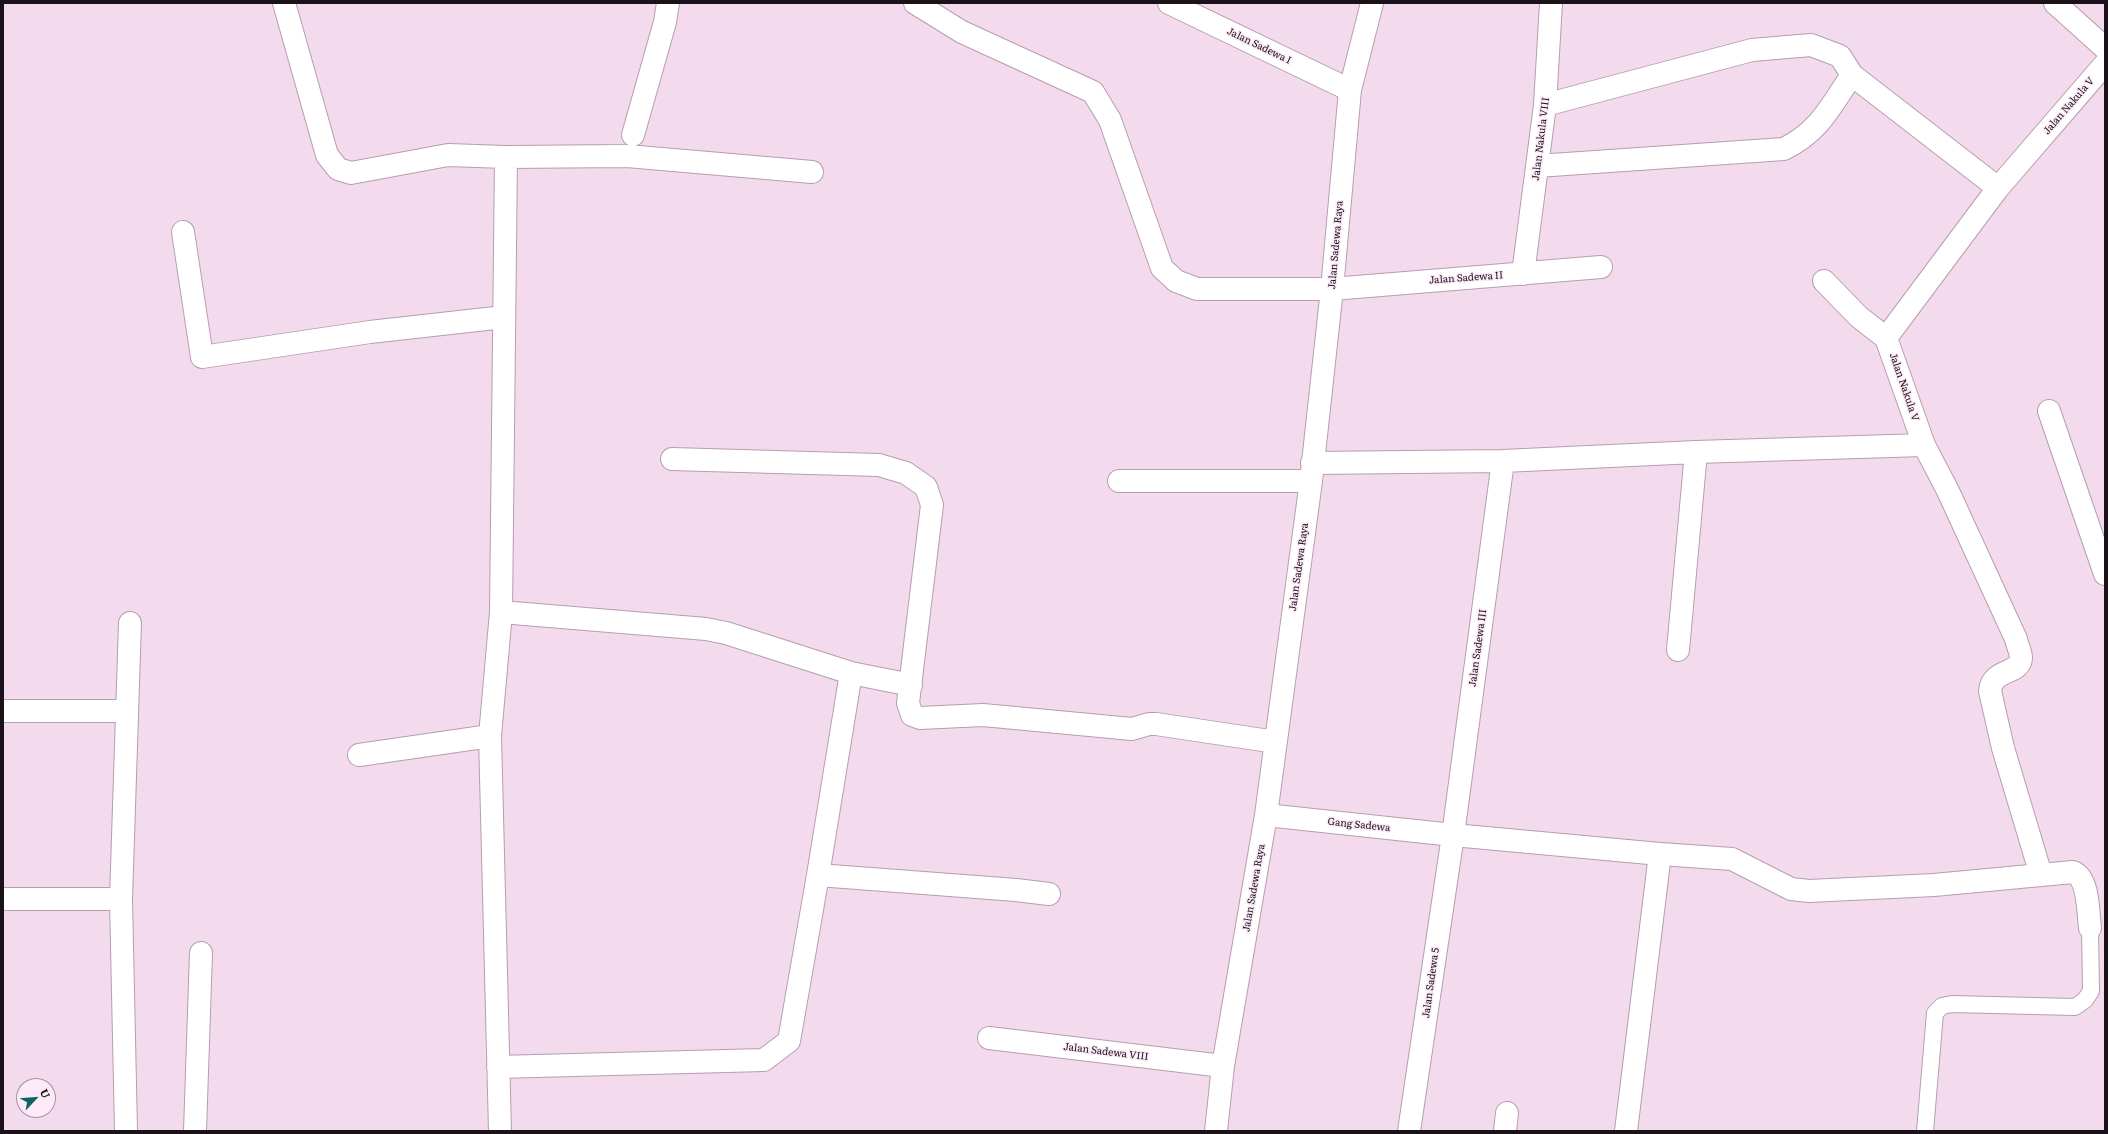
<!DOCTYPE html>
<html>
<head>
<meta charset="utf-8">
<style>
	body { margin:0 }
	#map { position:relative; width:2108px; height:1134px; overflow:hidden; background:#f3dbed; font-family:Literata,serif }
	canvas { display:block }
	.frame { position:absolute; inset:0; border:4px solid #1a1218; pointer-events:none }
	.north { position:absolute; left:16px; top:1078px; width:40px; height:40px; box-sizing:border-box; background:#fdeaf8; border:1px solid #a2949e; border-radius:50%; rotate:64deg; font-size:11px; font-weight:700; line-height:16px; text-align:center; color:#1a1218 }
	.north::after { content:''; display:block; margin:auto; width:14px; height:18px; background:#116260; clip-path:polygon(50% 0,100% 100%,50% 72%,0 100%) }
</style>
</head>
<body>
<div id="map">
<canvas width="2108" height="1134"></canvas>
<div class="frame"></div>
<div class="north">U</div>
</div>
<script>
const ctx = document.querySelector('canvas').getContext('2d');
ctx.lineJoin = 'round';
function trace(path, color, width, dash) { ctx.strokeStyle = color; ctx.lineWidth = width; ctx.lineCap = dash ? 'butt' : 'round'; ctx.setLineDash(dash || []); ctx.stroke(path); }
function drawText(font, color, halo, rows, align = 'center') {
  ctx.font = font + ' Literata,serif'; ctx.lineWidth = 3; ctx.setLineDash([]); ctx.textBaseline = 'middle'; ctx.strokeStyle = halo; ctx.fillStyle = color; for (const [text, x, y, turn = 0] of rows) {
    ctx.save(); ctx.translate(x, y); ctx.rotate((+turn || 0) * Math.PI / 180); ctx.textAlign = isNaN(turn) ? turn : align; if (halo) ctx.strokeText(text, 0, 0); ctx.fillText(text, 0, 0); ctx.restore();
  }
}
const service = new Path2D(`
	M1925 1131 1935 1013 1942 1006 1952 1004 2075 1007 2085 1000 2091 991 2090 928`);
const minor = new Path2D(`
	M284 3 327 155 338 169 351 173 448 155 506 157 627 156 812 172
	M915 3 962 32 1093 92 1110 120 1162 268 1176 281 1197 289H1332L1601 267
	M1169 3 1350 90
	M2055 3 2105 48
	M1545 105 1752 50 1811 45 1840 56 1852 75 1998 188
	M633 135 665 22 668 3
	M1537 166 1784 149C1820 131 1830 107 1852 75
	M183 232 202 357 370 332 504 317
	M1523 274 1545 105 1551 3
	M1824 281 1859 317 1886 338
	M1886 338 1924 445 1948 491 2016 639C2017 645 2021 652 2021 658 2020 675 1992 668 1990 691L2003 748 2041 875
	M1886 338 1998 188 2105 64
	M2049 411 2105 574
	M672 459 879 465 906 473 926 487 932 505 908 703 912 715 920 718 983 715 1132 729 1149 724H1156L1276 742
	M1312 463 1503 461 1696 452 1924 445
	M1119 481H1311
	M501 612 706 629 726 633 851 673 911 685
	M1678 650 1696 452
	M3 711H126
	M359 755 490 736
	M1266 815 1453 835 1660 854 1732 859 1791 889 1809 891 1934 885 2073 872C2089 878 2088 913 2090 928
	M818 875 1016 890 1049 894
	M3 899H121
	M989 1038 1223 1066
	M498 1067 764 1060 789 1041 818 875 851 673
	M126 1131 121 899 130 623
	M195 1131 201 953
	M500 1131 490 736 501 612 506 157
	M1216 1131 1223 1066 1266 815 1311 481 1332 289 1350 90 1372 3
	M1409 1131 1453 835 1503 461
	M1505 1131 1507 1113
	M1626 1131 1660 854`);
trace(service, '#b59eaf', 18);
trace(minor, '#b59eaf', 24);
trace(service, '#fff', 16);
trace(minor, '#fff', 22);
drawText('10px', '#1a1218', '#fdeaf8', [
	["Jalan Sadewa I",1259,46,26],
	["Jalan Nakula V",2069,106,-49],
	["Jalan Nakula VIII",1541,139,-83],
	["Jalan Sadewa Raya",1336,245,-85],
	["Jalan Sadewa II",1466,278,-4],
	["Jalan Nakula V",1904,387,71],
	["Jalan Sadewa Raya",1299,567,-82],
	["Jalan Sadewa III",1478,648,-82],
	["Gang Sadewa",1359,825,6],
	["Jalan Sadewa Raya",1254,888,-80],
	["Jalan Sadewa 5",1431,983,-82],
	["Jalan Sadewa VIII",1106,1052,7]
]);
</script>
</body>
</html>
